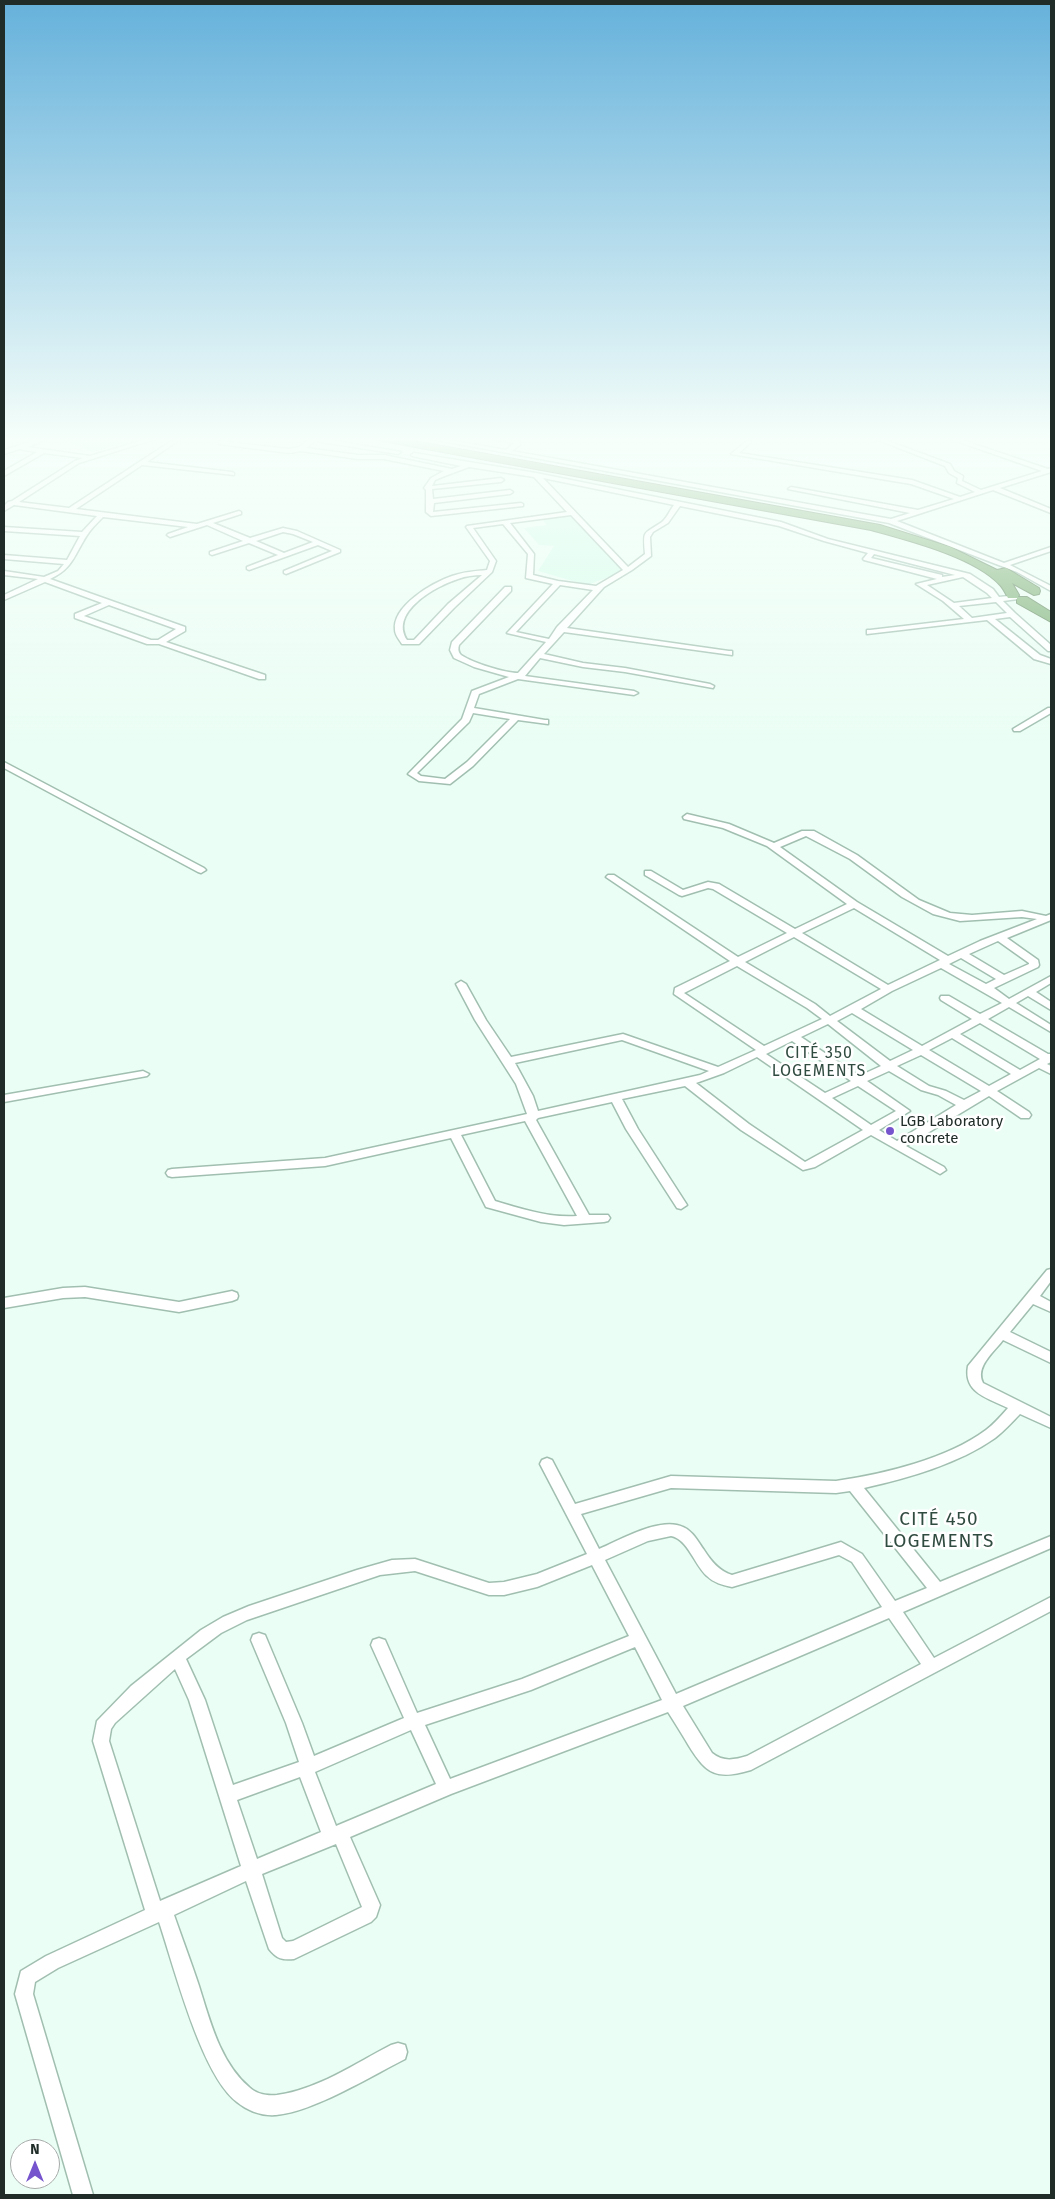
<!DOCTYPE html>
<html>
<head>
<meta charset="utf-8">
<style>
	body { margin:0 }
	#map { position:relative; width:1055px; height:2199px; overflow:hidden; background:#ebfef5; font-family:"Fira Sans",sans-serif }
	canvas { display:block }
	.frame { position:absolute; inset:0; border:5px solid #202c27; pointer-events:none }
	.north { position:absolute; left:10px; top:2139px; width:50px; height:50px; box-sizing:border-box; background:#fff; border:1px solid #a6aba9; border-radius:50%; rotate:0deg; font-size:14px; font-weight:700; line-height:20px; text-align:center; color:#202c27 }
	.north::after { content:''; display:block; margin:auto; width:18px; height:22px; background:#7654cd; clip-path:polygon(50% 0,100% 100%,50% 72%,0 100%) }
</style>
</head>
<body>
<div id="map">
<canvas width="1055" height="2199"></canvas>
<div class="frame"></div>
<div class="north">N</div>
</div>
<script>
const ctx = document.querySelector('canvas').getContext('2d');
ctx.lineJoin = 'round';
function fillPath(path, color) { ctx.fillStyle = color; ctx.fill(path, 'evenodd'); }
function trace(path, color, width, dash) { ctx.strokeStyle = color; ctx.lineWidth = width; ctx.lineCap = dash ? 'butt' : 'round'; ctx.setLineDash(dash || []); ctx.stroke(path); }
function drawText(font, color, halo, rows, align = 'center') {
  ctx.font = font + ' "Fira Sans",sans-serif'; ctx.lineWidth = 5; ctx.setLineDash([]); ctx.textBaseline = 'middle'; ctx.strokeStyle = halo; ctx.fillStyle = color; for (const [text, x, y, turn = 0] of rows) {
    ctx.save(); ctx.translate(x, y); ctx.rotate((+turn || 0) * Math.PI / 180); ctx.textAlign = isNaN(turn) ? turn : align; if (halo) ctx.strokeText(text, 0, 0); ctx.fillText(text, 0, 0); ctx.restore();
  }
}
fillPath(new Path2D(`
	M58 438H146L93 452Z
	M570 516 625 571 587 585 538 571 554 546 539 545 524 528 547 525 542 519Z`), '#d3fcea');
const street = new Path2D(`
	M42 438H50L27 447 90 456 150 438H158L79 463 19 502 69 508 176 438H182L147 462 232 472 234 473V475L142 465 76 509 197 524 239 511 241 512V514L213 523 250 538 283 528 297 531 340 550V552L286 574 284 573V571L332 551 318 545 249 570 247 569V567L278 555 249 543 212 555 210 554V552L243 541 207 525 170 537 167 535 168 534 188 527 103 517C99 521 94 526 90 531 75 551 75 568 50 579L185 627V631L166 642 265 675V679H259L159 644H147L75 618V614L102 603 45 582 4 600V595L38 579 4 575V571L44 577 58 571 64 564 4 559V555L67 560 80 536 4 531V527L82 532 97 516 14 505 4 511V506L8 502 12 501 75 461 83 458 44 453 4 476V471L37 452 19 449 4 454V450ZM283 532 293 534 313 542 284 553 256 541ZM109 605 176 629 158 640H151L84 616Z
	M225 438H231L227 442 289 449 299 447 309 440 306 438H318L401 452 398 454 315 441 306 448 358 455H384L452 469 461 466 412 456 411 455 414 453 536 473 781 522 828 539 970 574 993 589 999 597 1018 595V599L1003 601 1015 613 1051 645V651H1048L1010 617 995 619 1040 655 1051 659V664L1034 659 987 620 867 634V630H870L964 619 943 601 916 584 937 579 864 560 863 559 868 553 824 541 779 526 680 506 668 523 653 532 650 537 651 556 632 570 604 587 567 628 729 651H732V655L564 632 544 654 583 663 625 668 710 684 714 686 713 688 625 672 583 667 540 658 525 676 634 691 638 693 634 695 518 679 479 694 474 708 545 720H548V724L518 720 473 766 450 784 419 781 408 774 462 719 472 691 509 677 474 667 454 658 450 650 452 642 505 587H511V591L459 645C458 649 458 652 461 655 473 663 505 673 518 673L546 642 507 633 553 584 526 578 528 554 503 524 473 528 496 561 492 572 454 608 419 644H402C399 639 395 635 395 630 392 606 432 583 452 576 463 572 475 571 487 570L490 561 466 527 467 526 567 512 534 477 469 467 442 477 435 480 432 486 501 478 504 480 501 482 432 489 433 499 510 490 513 492 510 494 434 503 433 512 521 503 523 504V506L431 516 426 512V490L424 488 431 478 444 471 384 459H358L301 451 289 453 219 444V442ZM543 478 674 505C670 510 667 518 662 522 643 535 643 529 645 554L628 567ZM571 515 623 570 596 586 558 581 533 575 534 554 510 523ZM874 554 955 575 942 577V575L871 558ZM482 575 448 604 414 640H407C389 612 436 586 458 579 466 576 474 575 482 575ZM963 577 987 593 992 598 954 603 927 585ZM560 585 593 590 557 627 549 639 516 632ZM996 602 1007 613 972 618 959 606ZM473 713 510 719 467 762 445 779 421 776 417 773 469 722Z
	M426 438H437L506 450 514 443 492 439 491 438 517 440 520 442V445L512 451 891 519 910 513 788 489 791 487 918 510 954 499 911 484 731 454 748 440 751 442 750 443 739 453 912 480 960 497 975 492 957 483 958 478 949 473 945 466 873 438H880L950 464 954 471 963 476 962 481 981 490 1042 471 948 438H956L1048 469 1051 468V472L1000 488 1051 509V513L993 490 897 521 1004 563 1051 547V551L1010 565 1051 586V591L1017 572 889 523Z
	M1048 708H1051V713L1020 731H1014L1013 729Z
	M4 762 204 868 206 870 201 873 198 872 4 768Z
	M687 814 729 824 774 843 802 831H814L857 855 919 900 950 913 972 915 1022 911 1046 916 1051 914V920L1007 938 1038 960 1039 965 1038 967 994 988 1009 999 1051 976V983L1036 992 1051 1002V1010L1028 996 1016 1003 1051 1025V1032L1009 1007 988 1019 1048 1054H1051V1062L1047 1064 1051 1066V1074L1039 1068 997 1091 1029 1112 1031 1115 1029 1118H1021L989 1096 906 1146 944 1167 946 1170 940 1174 871 1135 815 1167 803 1170 741 1130 685 1086 622 1099 638 1129 687 1205 681 1209 677 1208 626 1129 612 1102 538 1118 536 1120 589 1215H608L610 1218 608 1221 604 1222 564 1225 541 1222 486 1207 451 1138 325 1166 172 1177 168 1176 166 1173 168 1170 172 1169 325 1158 527 1114 516 1084 475 1020 456 984 461 981 466 984 486 1020 511 1057 623 1034 718 1067 756 1050 674 994 675 988 730 961 606 877 608 875H614L738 957 787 933 713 889 708 888 682 896 679 895 645 875V871H651L683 890 708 882 719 884 795 929 847 904 767 846 723 828 684 819 683 817ZM806 836 850 859 902 897 933 914 960 921 1022 917 1037 919 980 941 948 956 857 902 780 847ZM854 908 940 960 888 985 802 933ZM794 937 881 989 830 1016 815 1004 745 962ZM998 941 1029 963V964L1004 975 969 954ZM961 958 996 979 986 984 949 964ZM737 966 807 1008 822 1019 764 1046 684 993ZM941 968 1002 1003 980 1014 949 996H941L940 998 941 1000 972 1019 922 1046 861 1009 892 991ZM852 1013 913 1050 890 1061 837 1021ZM980 1023 1040 1059 1020 1070 960 1034ZM828 1024 881 1066 859 1076 801 1037ZM952 1038 1011 1074 989 1086 929 1050ZM622 1040 709 1071 700 1075 538 1111 533 1096 515 1063ZM792 1041 851 1081 825 1093 766 1054ZM921 1055 981 1091 964 1100 946 1091 929 1086 897 1066ZM757 1057 863 1130 805 1162 749 1124 696 1083 724 1073ZM889 1071 921 1090 938 1095 956 1105 897 1141 879 1130 910 1111 867 1081ZM858 1086 896 1111 871 1125 832 1098ZM525 1121 577 1216C549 1218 522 1209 495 1201L461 1135Z
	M143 1071 149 1074 147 1076 4 1102V1095Z
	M1051 1269V1281L1040 1296 1051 1302V1312L1033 1304 1010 1332 1051 1352V1363L1003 1340C993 1353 975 1367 983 1383L1051 1417V1428L1020 1414C1012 1422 1004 1431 995 1438 958 1464 908 1478 864 1488L940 1582 1051 1536V1548L903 1612 934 1658 1051 1597V1611L751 1770C717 1780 707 1775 689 1746 682 1734 675 1723 668 1712L451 1794 350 1837 380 1905 376 1917 371 1922 294 1959C282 1960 277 1959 269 1949L246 1881 174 1915C182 1938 191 1962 199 1986 210 2021 220 2062 249 2087 256 2094 267 2096 277 2095 317 2090 356 2063 391 2045L398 2043 405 2045 407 2052 405 2059C371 2076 313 2112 276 2115 262 2116 248 2111 237 2102 201 2075 174 1966 159 1922L58 1968 35 1982 33 1994 93 2195H73L15 1994 21 1971 46 1956 145 1910 93 1741 97 1721 131 1686 201 1630 223 1617 249 1606 357 1570 392 1560 415 1559 489 1583 504 1582 537 1574 587 1554 540 1464 542 1460 547 1458 552 1460 575 1504 671 1476 836 1481C884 1474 947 1459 986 1430 994 1424 1001 1416 1008 1408 988 1398 963 1393 968 1366L1047 1270ZM671 1488 836 1493 850 1491 927 1588 895 1601 862 1554 841 1542 732 1575C719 1571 711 1561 704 1550 698 1542 693 1531 683 1527 661 1516 620 1540 599 1549L581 1514ZM671 1536C688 1539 695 1566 707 1576 714 1583 723 1585 732 1587L839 1555 852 1562 882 1607 676 1694 605 1560 648 1541ZM592 1565 629 1636 522 1679 417 1713 385 1640 379 1638 373 1640 371 1645 404 1718 314 1756 302 1723 265 1635 259 1633 253 1635 251 1640 286 1723 299 1762 233 1785 205 1700 186 1659 221 1633 247 1620 380 1575 415 1571 489 1595H504L537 1587ZM889 1618 921 1664 747 1756C734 1760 723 1762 712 1753L683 1706ZM635 1647 662 1700 450 1779 425 1725 531 1690ZM175 1669 189 1700 241 1866 160 1901 109 1741 111 1729 115 1723ZM411 1730 436 1784 336 1826 315 1772ZM300 1777 321 1832 257 1859 237 1800ZM336 1844 362 1907 293 1941 286 1942 282 1938 262 1874Z
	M85 1287 179 1302 232 1291 237 1293 238 1296 237 1299 232 1301 179 1312 85 1297 63 1298 4 1308V1298L63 1288Z`);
const highway = new Path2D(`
	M377 438H398L880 525 950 547 997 570 1006 568 1039 588 1040 591 1039 594 1034 595 1012 583 1019 595 1018 597H1027L1051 612V622L1017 603V598H1008C1006 594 1003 588 1000 585 975 557 907 540 871 530L382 441Z`);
trace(street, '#a1bfb1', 3);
trace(highway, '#5a8057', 2);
fillPath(street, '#fff');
fillPath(highway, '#79ad71');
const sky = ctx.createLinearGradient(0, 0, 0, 745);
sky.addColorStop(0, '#65b1db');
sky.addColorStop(0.59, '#f6fffa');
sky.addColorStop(1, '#f6fffa00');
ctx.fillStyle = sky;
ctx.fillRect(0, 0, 1055, 745);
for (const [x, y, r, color] of [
	[890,1131,5,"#7654cd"]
]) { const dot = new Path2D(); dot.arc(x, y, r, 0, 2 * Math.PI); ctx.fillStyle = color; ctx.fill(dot); trace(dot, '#fff', 2); }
drawText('15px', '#202c27', '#fff', [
	["LGB Laboratory",900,1122],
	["concrete",900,1139]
], 'left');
ctx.letterSpacing = '1px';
drawText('16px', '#304b40', '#fff', [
	["CITÉ 350",819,1054],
	["LOGEMENTS",819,1072]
]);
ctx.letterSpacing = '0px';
ctx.letterSpacing = '1px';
drawText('19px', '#304b40', '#fff', [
	["CITÉ 450",939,1520],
	["LOGEMENTS",939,1542]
]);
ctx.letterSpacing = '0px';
</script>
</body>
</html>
